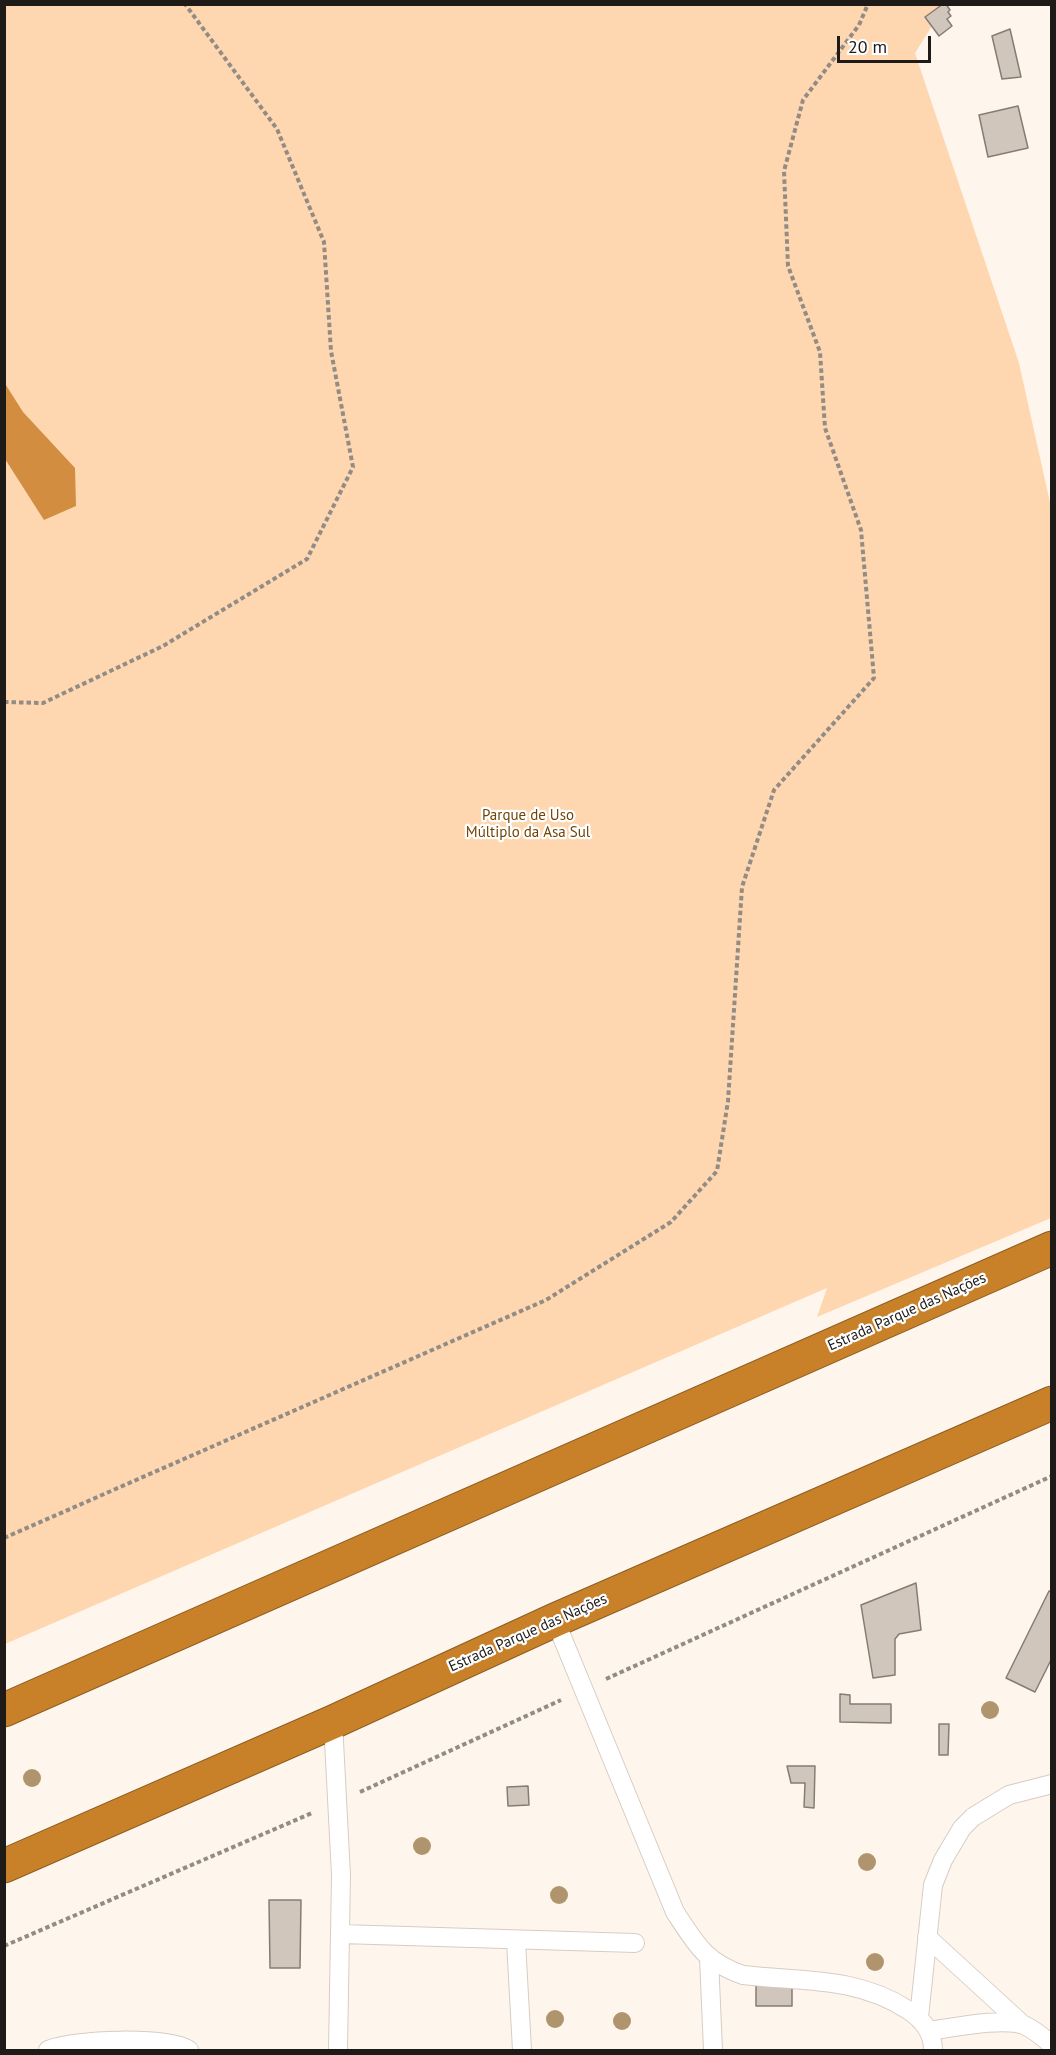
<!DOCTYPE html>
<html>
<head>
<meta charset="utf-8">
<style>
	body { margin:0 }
	#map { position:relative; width:1056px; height:2055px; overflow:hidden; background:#fef6ed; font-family:"PT Sans",sans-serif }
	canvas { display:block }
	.frame { position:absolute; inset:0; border:6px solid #1e1a17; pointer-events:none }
	.scale { position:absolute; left:837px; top:36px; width:94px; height:27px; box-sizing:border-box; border:3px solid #1e1a17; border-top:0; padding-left:8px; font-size:18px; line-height:21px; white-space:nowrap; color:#1e1a17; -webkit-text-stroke:4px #fff; paint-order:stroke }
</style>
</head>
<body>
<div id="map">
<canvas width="1056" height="2055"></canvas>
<div class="frame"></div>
<div class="scale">20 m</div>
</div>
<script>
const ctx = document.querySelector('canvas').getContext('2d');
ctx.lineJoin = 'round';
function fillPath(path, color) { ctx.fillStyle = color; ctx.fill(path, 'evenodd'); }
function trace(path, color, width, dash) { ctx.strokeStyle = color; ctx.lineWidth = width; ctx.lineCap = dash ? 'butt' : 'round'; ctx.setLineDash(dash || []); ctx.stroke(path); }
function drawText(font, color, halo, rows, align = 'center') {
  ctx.font = font + ' "PT Sans",sans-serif'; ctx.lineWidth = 4.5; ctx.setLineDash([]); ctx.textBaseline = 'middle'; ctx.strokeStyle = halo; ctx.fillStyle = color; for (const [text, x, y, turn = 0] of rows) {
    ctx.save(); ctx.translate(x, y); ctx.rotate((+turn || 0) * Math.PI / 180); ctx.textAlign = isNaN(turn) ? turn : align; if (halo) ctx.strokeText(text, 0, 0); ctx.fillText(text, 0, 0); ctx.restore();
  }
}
fillPath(new Path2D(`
	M5 5H945L915 53 1019 363 1051 507V1218L817 1317 827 1288 5 1644Z`), '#fed7b1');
fillPath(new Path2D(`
	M4 382 23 412 75 468 76 506 44 520 5 459Z`), '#d28d40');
const building = new Path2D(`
	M943 4H946L950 10 948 12 951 16 947 19 952 26 939 36 925 17Z
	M1010 29 1021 77 1002 79 992 36Z
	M1018 106 1028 148 988 157 979 115Z
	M916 1583 921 1630 899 1634 895 1639V1675L873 1678 861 1605Z
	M1049 1591 1052 1592V1658L1035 1692 1006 1678Z
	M840 1694 850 1695V1704H891V1723L840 1722Z
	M939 1724H949L948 1755H939Z
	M787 1766H815L814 1808 804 1807 805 1783H791Z
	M528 1786 529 1805 508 1806 507 1787Z
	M269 1900H301L300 1968H270Z
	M756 1977H792V2006H756Z`);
fillPath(building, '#d0c6bc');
trace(building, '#867c73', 1.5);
const lane = new Path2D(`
	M555 1620 675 1912C696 1944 705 1962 743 1975 801 1982 856 1976 908 2010 922 2019 933 2032 933 2050
	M333 1722 341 1875 338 2050
	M341 1934 635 1943
	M927 1937 1022 2024
	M516 1941 522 2050
	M709 1958 713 2050
	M919 2017 933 1885 943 1860 962 1828 973 1817 1009 1795 1052 1784
	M929 2031C952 2028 1003 2017 1024 2025 1035 2030 1043 2037 1052 2045
	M48 2050C74 2039 166 2036 189 2050`);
const highway = new Path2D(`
	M4 1710 1052 1248
	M4 1866 333 1722 555 1620 1052 1403`);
trace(lane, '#d7ccc2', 20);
trace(highway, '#8c5d23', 35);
trace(new Path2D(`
	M4 702 43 703 163 646 307 559 353 467 331 351 324 242 277 129 185 4
	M4 1538 546 1300 671 1222 717 1171 728 1101 742 887 774 790 874 678 861 530 825 428 820 352 788 266 784 171 803 100 859 25 868 4
	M606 1679 1052 1476
	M360 1792 561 1700
	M4 1946 312 1813`), '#928c85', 4, [4.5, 3]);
trace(lane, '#fff', 18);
trace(highway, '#c88129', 33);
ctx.fillStyle = '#b0946e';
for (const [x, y] of [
	[990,1710],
	[32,1778],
	[422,1846],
	[867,1862],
	[559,1895],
	[875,1962],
	[555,2019],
	[622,2021]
]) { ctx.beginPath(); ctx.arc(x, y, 9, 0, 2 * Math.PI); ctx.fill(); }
drawText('15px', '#714406', '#fff', [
	["Parque de Uso",528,816],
	["Múltiplo da Asa Sul",528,833]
]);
drawText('15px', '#1e1a17', '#fff', [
	["Estrada Parque das Nações",907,1312,-24],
	["Estrada Parque das Nações",528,1633,-24]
]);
</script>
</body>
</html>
